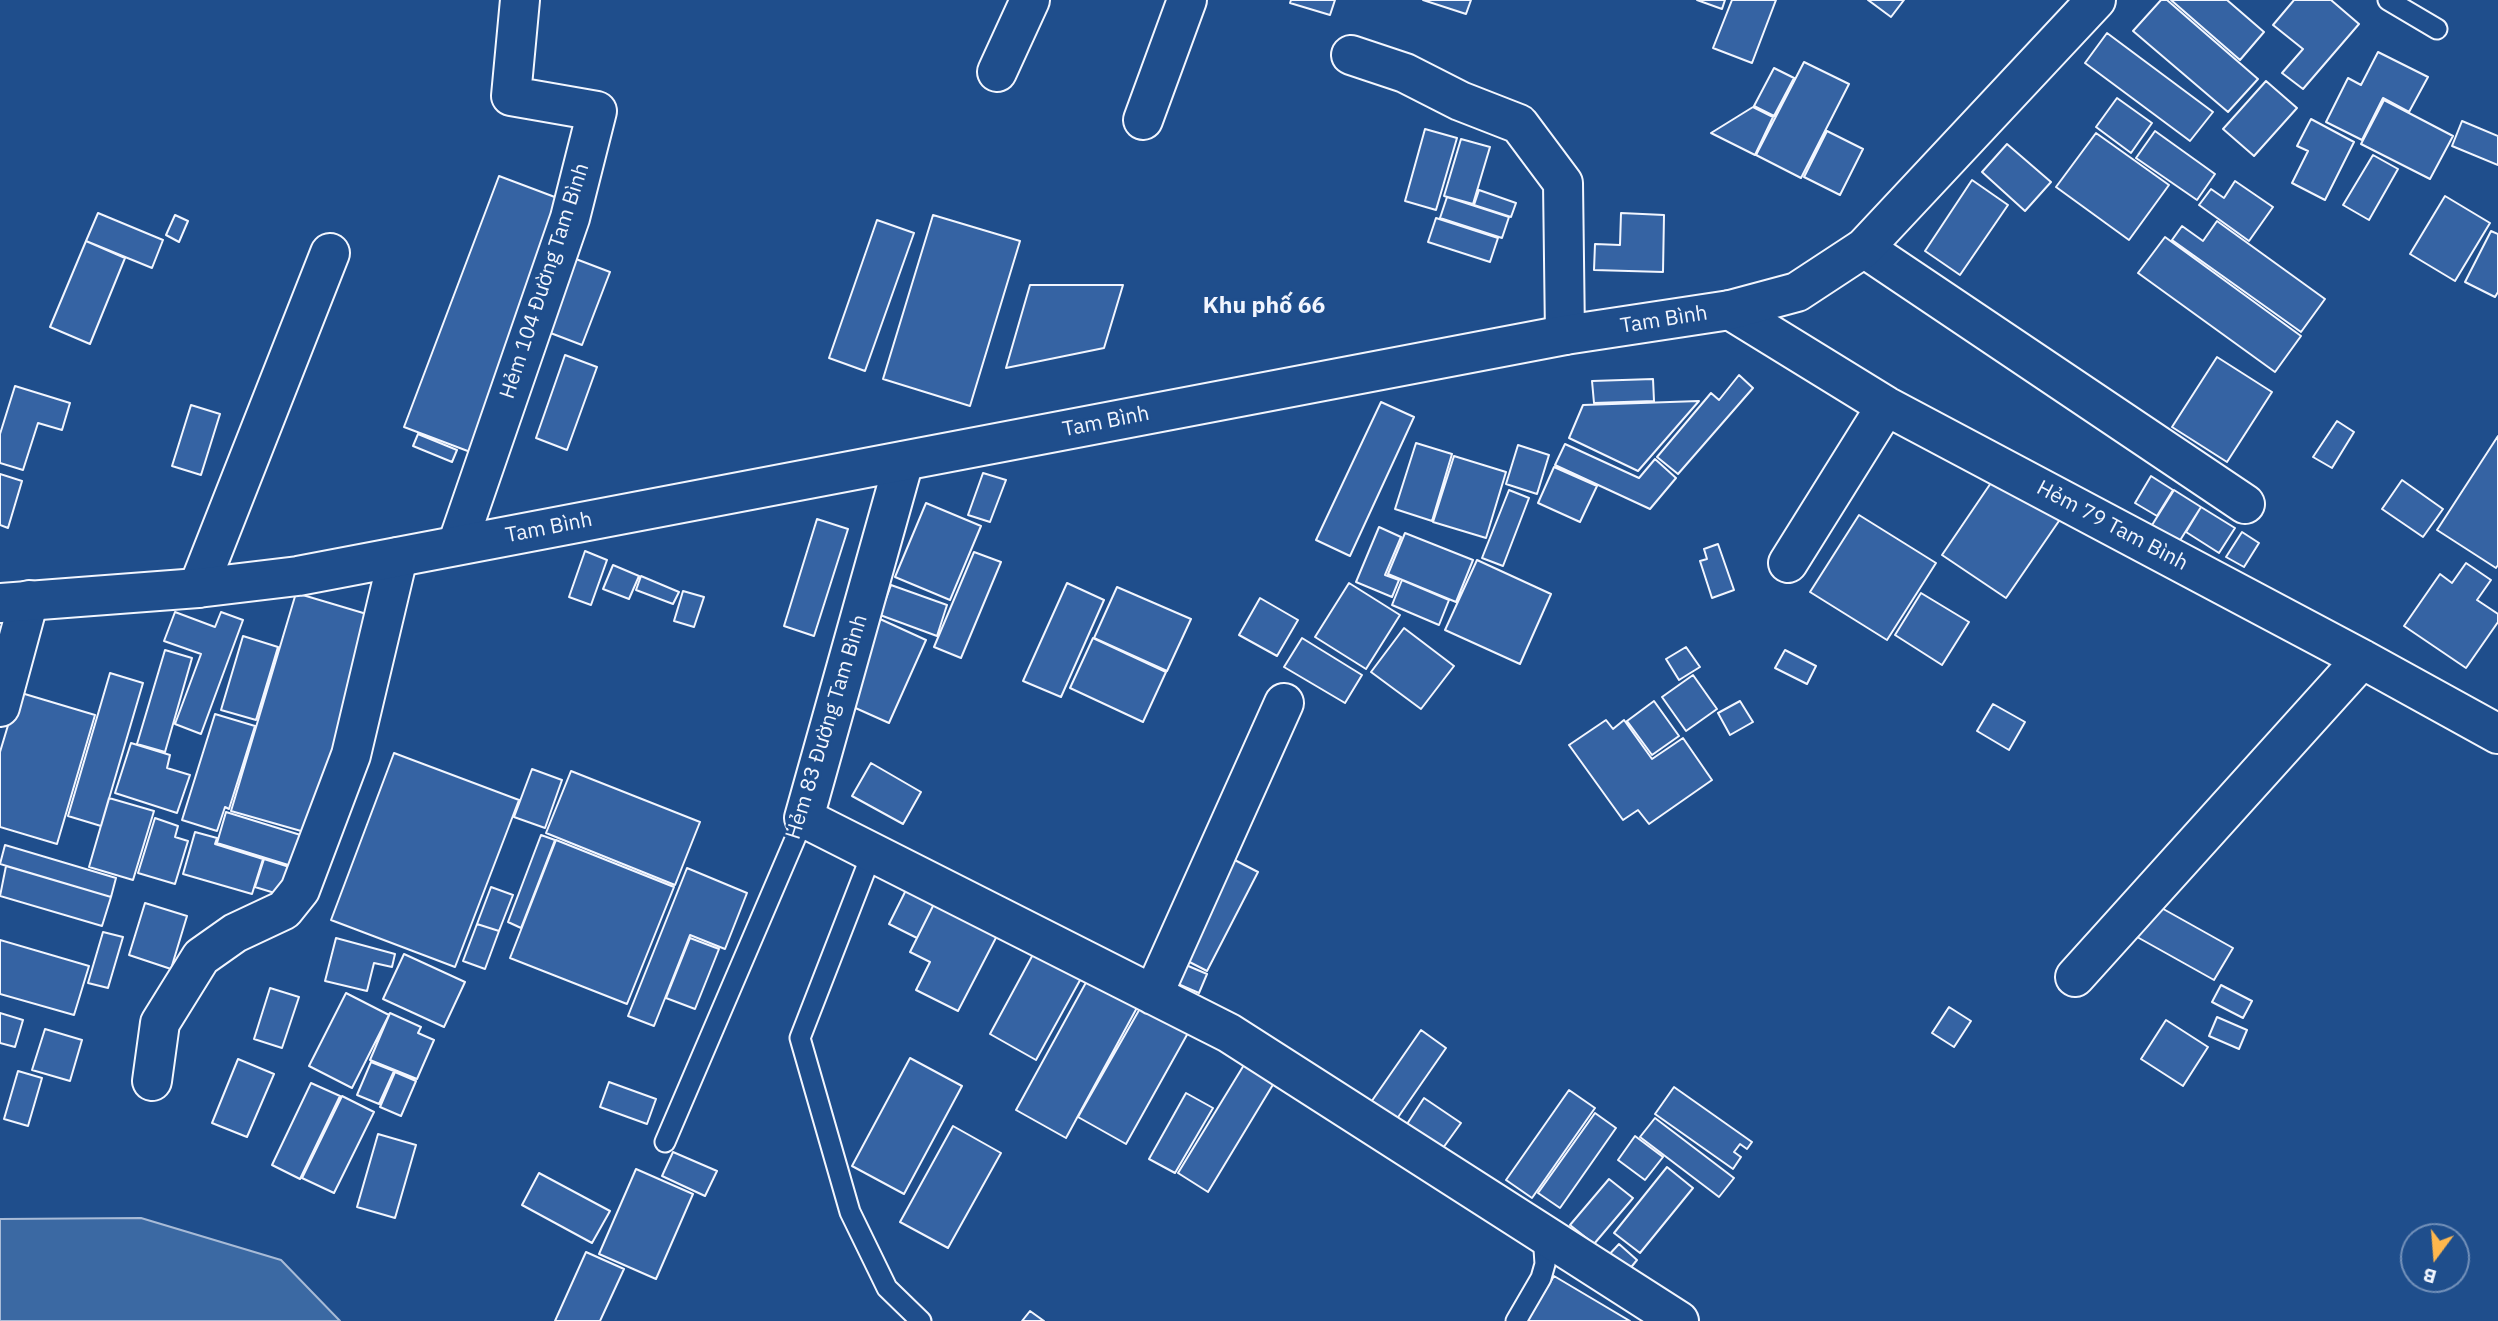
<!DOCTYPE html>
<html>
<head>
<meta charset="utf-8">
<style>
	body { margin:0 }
	#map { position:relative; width:2498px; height:1321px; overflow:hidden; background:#1f4e8c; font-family:"IBM Plex Sans",sans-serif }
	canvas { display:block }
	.north { position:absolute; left:2400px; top:1223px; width:70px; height:70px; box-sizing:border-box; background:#1f4e8c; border:2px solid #7391ba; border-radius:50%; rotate:196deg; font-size:19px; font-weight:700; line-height:28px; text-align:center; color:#f2f6ff }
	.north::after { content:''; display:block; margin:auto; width:24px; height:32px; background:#ffb74d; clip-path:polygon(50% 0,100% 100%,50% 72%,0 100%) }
</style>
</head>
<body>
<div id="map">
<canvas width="2498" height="1321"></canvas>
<div class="north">B</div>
</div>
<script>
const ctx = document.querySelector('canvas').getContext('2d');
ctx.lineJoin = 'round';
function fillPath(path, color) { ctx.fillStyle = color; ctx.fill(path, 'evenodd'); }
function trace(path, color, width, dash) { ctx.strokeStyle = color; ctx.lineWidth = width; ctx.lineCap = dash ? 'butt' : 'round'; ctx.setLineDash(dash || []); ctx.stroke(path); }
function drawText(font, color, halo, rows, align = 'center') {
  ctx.font = font + ' "IBM Plex Sans",sans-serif'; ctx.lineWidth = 5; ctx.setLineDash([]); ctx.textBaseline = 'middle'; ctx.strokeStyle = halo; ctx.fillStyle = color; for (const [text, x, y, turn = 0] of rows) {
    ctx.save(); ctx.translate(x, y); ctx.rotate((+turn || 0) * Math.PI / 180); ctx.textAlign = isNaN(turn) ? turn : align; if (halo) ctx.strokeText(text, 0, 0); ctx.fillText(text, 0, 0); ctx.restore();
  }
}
const water = new Path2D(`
	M141 1218 281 1260 340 1321H0V1219Z`);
fillPath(water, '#3b69a3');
trace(water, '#a8bbd7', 2);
const building = new Path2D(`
	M1291 0H1335L1330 15 1290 3Z
	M1423 0H1471L1466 14Z
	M1697 0H1725L1722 9Z
	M1732 0H1776L1752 63 1713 48Z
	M1868 0H1904L1891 17Z
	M2161 0H2167L2258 79 2228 112 2133 31Z
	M2171 0H2227L2264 32 2240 60Z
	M2294 0H2331L2359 24 2303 89 2282 73 2303 49 2273 25Z
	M2107 33 2213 112 2190 141 2085 63Z
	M2378 52 2428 77 2409 112 2383 98 2362 140 2326 122 2348 78 2361 85Z
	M1804 62 1849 84 1801 178 1756 155Z
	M1774 68 1794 78 1774 116 1754 106Z
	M2266 81 2297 108 2254 156 2223 129Z
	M2117 98 2152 123 2131 153 2096 127Z
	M2384 100 2453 136 2430 179 2361 144Z
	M1753 107 1773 117 1755 155 1711 133Z
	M2311 119 2354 142 2325 200 2292 183 2308 151 2297 146Z
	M2462 121 2498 136V165L2452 146Z
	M1425 129 1457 138 1436 210 1405 201Z
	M1827 131 1863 149 1840 195 1804 177Z
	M2155 131 2215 174 2197 200 2136 158Z
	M2096 133 2169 185 2129 240 2056 187Z
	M1461 139 1490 147 1473 204 1444 196Z
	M2007 144 2051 182 2025 211 1982 172Z
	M2373 155 2398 169 2369 220 2343 205Z
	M499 176 568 202 473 453 404 427Z
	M1972 180 2008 205 1960 275 1925 251Z
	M2235 181 2273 207 2249 241 2199 205 2211 189 2224 198Z
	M1479 190 1516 203 1511 217 1474 205Z
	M2445 196 2490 223 2455 281 2410 254Z
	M1447 197 1509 217 1502 238 1440 218Z
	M98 213 163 240 152 268 86 241Z
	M1621 213 1664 215 1663 272 1594 270 1595 244 1620 245Z
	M175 215 188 221 179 242 166 235Z
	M933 215 1020 241 970 406 883 379Z
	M1436 218 1498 238 1490 262 1428 242Z
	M877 220 914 233 865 371 829 358Z
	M2217 221 2325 299 2301 332 2172 240 2182 226 2203 241Z
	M2491 231 2498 234V292L2495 297 2465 282Z
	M2165 237 2301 336 2275 372 2138 273Z
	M86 241 125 258 90 344 50 327Z
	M568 256 610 272 582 345 540 329Z
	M1030 285H1123L1104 348 1006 368Z
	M565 355 597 367 567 450 536 438Z
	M2217 357 2272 392 2227 462 2172 427Z
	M1739 375 1753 388 1678 474 1657 457 1711 393 1719 400Z
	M1653 379 1654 401 1594 403 1592 381Z
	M15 386 70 403 62 430 38 423 23 470 0 463V434Z
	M1699 401 1638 471 1569 438 1583 405Z
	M1381 402 1414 417 1350 556 1316 540Z
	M191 405 220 414 201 475 172 466Z
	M2337 421 2354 432 2332 468 2313 457Z
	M418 434 457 450 452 462 413 446Z
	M2498 436V565L2496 568 2437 530Z
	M1416 443 1452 454 1432 521 1395 509Z
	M1565 444 1639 478 1655 459 1676 478 1650 509 1555 465Z
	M1518 445 1549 455 1537 494 1506 484Z
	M1454 456 1506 472 1486 538 1433 522Z
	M1554 467 1597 486 1580 522 1538 503Z
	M983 473 1006 480 990 522 968 515Z
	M0 474 22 481 8 528 0 525Z
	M1997 474 2061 518 2006 598 1942 555Z
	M2151 476 2173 490 2157 516 2135 503Z
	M2402 480 2443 509 2423 537 2382 509Z
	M1509 490 1529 498 1503 566 1482 558Z
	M2174 490 2201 507 2179 542 2152 525Z
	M926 503 981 526 950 600 895 577Z
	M2201 507 2235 528 2219 553 2186 532Z
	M1859 515 1936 563 1887 640 1810 592Z
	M817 519 848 529 814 636 784 626Z
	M1379 527 1401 537 1385 575 1399 580 1392 597 1356 582Z
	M2242 532 2259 543 2244 567 2226 557Z
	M1405 533 1473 560 1456 602 1388 574Z
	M1718 544 1734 590 1712 598 1700 561 1707 559 1704 549Z
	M585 551 607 560 591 605 569 597Z
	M974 552 1001 562 961 658 934 647Z
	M1477 560 1551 594 1520 664 1445 630Z
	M2466 563 2491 580 2477 600 2498 614V622L2466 668 2404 626 2440 574 2452 583Z
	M613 565 639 576 629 599 603 589Z
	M641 576 679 592 673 604 636 590Z
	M1402 580 1449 600 1439 625 1392 605Z
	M1067 583 1104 600 1061 697 1023 681Z
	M1349 583 1400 615 1366 669 1315 637Z
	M891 585 947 605 937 636 880 615Z
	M1117 587 1191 619 1167 671 1094 638Z
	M683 591 704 597 694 627 674 621Z
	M296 593 380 618 315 835 231 811Z
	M1921 593 1969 622 1942 665 1895 635Z
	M1260 598 1298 620 1277 656 1239 635Z
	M175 612 215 627 221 612 243 620 201 734 175 724 201 654 164 641Z
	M880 619 926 640 889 723 842 702Z
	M1404 628 1454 666 1421 709 1371 672Z
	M243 636 278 647 256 720 221 710Z
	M1093 638 1166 672 1143 722 1070 688Z
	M1302 638 1362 675 1345 703 1284 667Z
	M1686 647 1700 667 1679 680 1666 659Z
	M165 650 192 658 165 752 137 744Z
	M1785 650 1816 666 1807 684 1775 668Z
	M110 673 143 683 101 826 68 816Z
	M1693 675 1717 709 1686 731 1662 697Z
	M18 692 95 715 57 844 0 827V752Z
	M1654 701 1679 736 1652 755 1627 721Z
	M1740 701 1753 722 1730 735 1718 713Z
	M1993 704 2025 722 2009 750 1977 731Z
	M215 714 255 726 229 809 225 807 217 831 182 820Z
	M1606 720 1613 729 1624 720 1652 759 1683 738 1712 780 1649 824 1638 810 1623 820 1569 745Z
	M131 743 170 755 167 768 190 775 177 813 115 793Z
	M394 753 519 800 455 967 331 920Z
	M871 763 921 792 903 824 852 796Z
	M532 769 562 780 545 828 514 817Z
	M571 771 700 822 675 885 546 833Z
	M109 798 154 811 133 880 89 867Z
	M226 812 307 837 298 868 217 843Z
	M155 818 178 826 175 837 188 841 175 884 138 873Z
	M195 832 217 838 215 844 263 859 252 894 183 874Z
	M541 835 555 840 521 928 508 922Z
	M556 840 674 887 627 1004 510 958Z
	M5 845 116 878 111 897 0 864Z
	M1225 855 1258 872 1207 971 1174 954Z
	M264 859 299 870 291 898 255 887Z
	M6 866 111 897 102 926 0 896Z
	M687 868 747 893 725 949 690 935 654 1026 628 1016Z
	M909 884 937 898 917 938 889 924Z
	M491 887 513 895 499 931 477 924Z
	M937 898 1000 930 958 1011 916 990 930 962 910 952Z
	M2149 901 2233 948 2214 980 2130 933Z
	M145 903 187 916 171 969 129 955Z
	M477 924 499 931 485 969 463 961Z
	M103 932 123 937 108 988 88 983Z
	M336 938 395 954 392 967 374 963 367 991 325 981Z
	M690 938 719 949 695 1009 666 998Z
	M0 940 89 966 74 1015 0 994Z
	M1037 947 1084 973 1036 1060 990 1034Z
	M404 954 465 982 444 1027 383 999Z
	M1172 959 1207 974 1199 993 1164 978Z
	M1089 977 1139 1004 1066 1138 1016 1110Z
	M2221 985 2252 1001 2243 1018 2212 1002Z
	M270 988 299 997 282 1048 254 1039Z
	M346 993 389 1015 352 1088 309 1066Z
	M1146 998 1193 1024 1126 1144 1078 1117Z
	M1949 1007 1971 1021 1954 1047 1932 1033Z
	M0 1013 23 1020 15 1047 0 1043Z
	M390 1013 421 1027 418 1033 434 1040 417 1079 370 1060Z
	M2217 1017 2247 1030 2239 1049 2209 1036Z
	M2166 1020 2208 1047 2183 1086 2141 1059Z
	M45 1029 82 1040 70 1081 32 1070Z
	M1421 1030 1446 1048 1394 1123 1369 1105Z
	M910 1058 962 1086 904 1194 852 1166Z
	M238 1059 274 1074 247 1137 212 1123Z
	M1247 1060 1277 1078 1208 1192 1178 1173Z
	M371 1062 394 1071 379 1104 357 1095Z
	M18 1071 42 1078 28 1126 4 1119Z
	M395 1072 416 1081 401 1116 380 1107Z
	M609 1082 656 1099 647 1124 600 1107Z
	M311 1083 340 1096 300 1179 272 1165Z
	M1674 1087 1752 1142 1747 1149 1740 1144 1734 1152 1741 1157 1733 1169 1655 1114Z
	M1569 1090 1595 1108 1532 1198 1506 1180Z
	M1186 1093 1213 1108 1175 1173 1149 1159Z
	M342 1096 374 1112 334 1193 302 1178Z
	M1424 1098 1461 1123 1443 1148 1407 1124Z
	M1595 1113 1616 1128 1560 1208 1538 1193Z
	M1655 1118 1734 1178 1719 1197 1640 1137Z
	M953 1126 1001 1153 948 1248 900 1222Z
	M378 1134 416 1145 395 1218 357 1207Z
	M1635 1136 1663 1157 1645 1180 1618 1160Z
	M673 1152 717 1171 705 1196 662 1176Z
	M1667 1167 1693 1188 1640 1253 1614 1233Z
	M636 1169 693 1194 656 1279 599 1254Z
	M539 1173 610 1211 592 1243 522 1205Z
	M1609 1179 1633 1198 1594 1244 1570 1225Z
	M1619 1244 1637 1260 1624 1276 1605 1259Z
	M586 1252 624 1269 600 1321H555Z
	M1554 1276 1630 1321H1527Z
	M1030 1311 1044 1321H1022Z`);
fillPath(building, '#3563a3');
trace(building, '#f2f6ff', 2);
const lane = new Path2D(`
	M2388 0 2437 29
	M872 853 800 1038 850 1212 887 1288 921 1321
	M665 1142 804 818
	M1516 1321 1541 1278 1545 1264 1543 1234`);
const street = new Path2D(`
	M1351 55 1405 73 1460 101 1519 124 1563 183 1565 335
	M997 72 1030 0
	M1143 120 1187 0
	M1864 248 2245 504
	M1730 310 1886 406 2362 659 2498 734
	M904 461 804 818 1229 1033 1679 1321
	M457 545 570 218 597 111 511 96 520 0
	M1788 563 1886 406
	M198 588 330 253
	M0 707 29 600
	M2075 977 2362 659
	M1153 995 1284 703
	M152 1081 160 1023 201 957 235 933 284 910 300 890 351 755 398 557`);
const secondary = new Path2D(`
	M0 603 198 588 298 576 1565 335 1730 310 1797 292 1864 248 2096 0`);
trace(lane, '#f2f6ff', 23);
trace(street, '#f2f6ff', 42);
trace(secondary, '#f2f6ff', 42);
trace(lane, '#1f4e8c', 19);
trace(street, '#1f4e8c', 38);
trace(secondary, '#1f4e8c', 38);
drawText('21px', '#f2f6ff', '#1f4e8c', [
	["Hẻm 104 Đường Tam Bình",545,281,-72],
	["Tam Bình",1664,320,-9],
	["Tam Bình",1106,422,-11],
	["Hẻm 79 Tam Bình",2112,526,28],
	["Tam Bình",549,528,-11],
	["Hẻm 83 Đường Tam Bình",827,727,-73]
]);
drawText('bold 23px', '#f2f6ff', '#1f4e8c', [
	["Khu phố 66",1264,306]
]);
</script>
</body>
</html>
